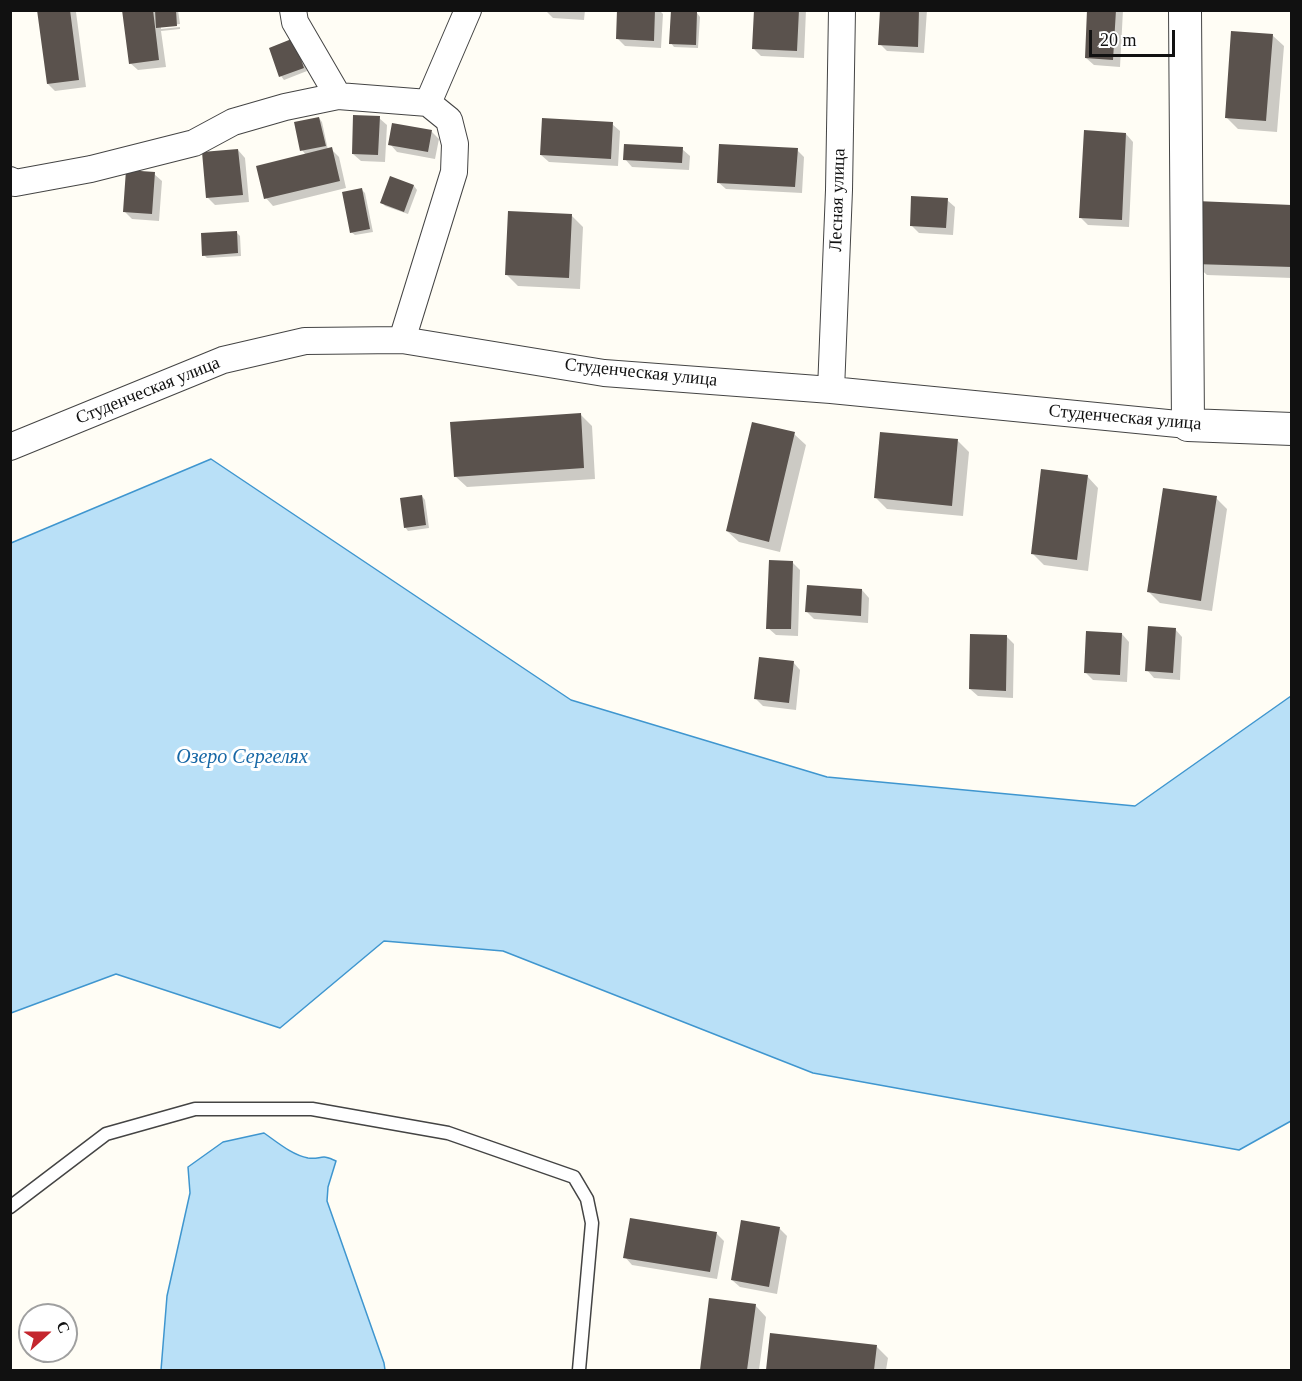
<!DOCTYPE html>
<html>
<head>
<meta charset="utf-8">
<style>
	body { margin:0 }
	#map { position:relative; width:1302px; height:1381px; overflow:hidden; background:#fffdf5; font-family:Georgia,serif }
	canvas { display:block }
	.frame { position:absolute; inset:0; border:12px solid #111; pointer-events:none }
	.north { position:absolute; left:18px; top:1303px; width:60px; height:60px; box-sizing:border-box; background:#fff; border:2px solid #a0a0a0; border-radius:50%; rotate:69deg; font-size:16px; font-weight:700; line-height:24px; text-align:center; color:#111 }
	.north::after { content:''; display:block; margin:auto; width:21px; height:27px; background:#c4262e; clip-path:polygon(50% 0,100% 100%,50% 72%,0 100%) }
	.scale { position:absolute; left:1089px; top:30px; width:86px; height:27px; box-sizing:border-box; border:3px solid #111; border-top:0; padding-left:8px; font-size:18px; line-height:21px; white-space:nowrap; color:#111; -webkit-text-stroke:4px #fff; paint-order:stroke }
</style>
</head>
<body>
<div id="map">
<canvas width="1302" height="1381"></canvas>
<div class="frame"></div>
<div class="north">С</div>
<div class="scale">20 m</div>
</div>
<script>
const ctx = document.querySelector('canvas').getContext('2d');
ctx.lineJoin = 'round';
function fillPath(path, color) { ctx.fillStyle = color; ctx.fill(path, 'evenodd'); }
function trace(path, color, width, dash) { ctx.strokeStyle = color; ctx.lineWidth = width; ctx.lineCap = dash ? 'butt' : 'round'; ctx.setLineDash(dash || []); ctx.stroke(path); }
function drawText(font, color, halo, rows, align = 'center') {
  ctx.font = font + ' Georgia,serif'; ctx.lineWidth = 6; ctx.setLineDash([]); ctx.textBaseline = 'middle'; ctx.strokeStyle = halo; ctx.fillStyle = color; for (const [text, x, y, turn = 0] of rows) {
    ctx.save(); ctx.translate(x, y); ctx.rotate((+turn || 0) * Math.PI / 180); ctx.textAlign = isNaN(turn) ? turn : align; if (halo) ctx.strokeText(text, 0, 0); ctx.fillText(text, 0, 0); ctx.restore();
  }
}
const water = new Path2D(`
	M211 459 571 700 827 777 1135 806 1291 696V1121L1239 1150 813 1073 503 951 384 941 280 1028 116 974 11 1013V543Z
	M264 1133C277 1142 292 1155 308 1158 321 1160 321 1153 336 1161L328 1187 327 1201 384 1363 385 1370H161L167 1296 190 1193 188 1167 223 1142Z`);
fillPath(water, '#b9e0f7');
trace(water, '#3f96cf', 1.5);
fillPath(new Path2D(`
	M38 10 76 12 86 87 55 91 48 84Z
	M134 10H154L156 13V10H178L180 24 161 26V29L180 27V29L161 31 166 67 138 70 130 63Z
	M545 10H585L584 20 553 18Z
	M619 10H659L663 14 661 48 625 46 617 38Z
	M756 10H806L804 58 761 56 754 49Z
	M881 10H927L924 53 887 51 880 44Z
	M1089 10H1123L1120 67 1094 65 1086 58Z
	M697 13 700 17 698 48 674 47 671 43Z
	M1272 35 1284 46 1277 132 1238 129 1226 117Z
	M296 43 307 71 284 80 281 76 271 48Z
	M319 118 322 122 328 150 331 149 339 157 346 188 273 206 266 198 306 155 302 150Z
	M379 118 387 125 385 162 361 161 353 154Z
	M612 124 620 131 618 166 549 162 541 155Z
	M432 132 439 139 435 159 397 152 390 144Z
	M1126 134 1133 142 1129 227 1088 225 1081 218Z
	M682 149 690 156 689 170 632 167 625 159Z
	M238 150 245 158 249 202 215 205 207 197Z
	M797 150 804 157 802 193 726 189 718 182Z
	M154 174 162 181 159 221 132 219 124 211Z
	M391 178 414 186 417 190 408 214 385 206 382 202Z
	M362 190 365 193 373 232 355 235 351 232Z
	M947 200 955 207 953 235 919 233 912 226Z
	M1292 206V278L1207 275 1195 264Z
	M572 216 583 227 580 289 518 286 506 274Z
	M236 232 240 236 241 256 207 258 204 255Z
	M581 415 592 426 595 479 467 487 455 476Z
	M794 434 806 445 780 552 739 542 727 531Z
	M958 441 969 452 963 516 887 509 875 497Z
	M1087 476 1098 488 1088 571 1044 565 1033 554Z
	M422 496 425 500 429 528 408 531 405 527Z
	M1216 498 1227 509 1212 611 1160 603 1149 592Z
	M793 563 800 570 798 636 776 635 768 628Z
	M862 590 869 598 868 623 814 619 806 611Z
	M1175 629 1182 637 1180 680 1154 678 1147 670Z
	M1122 634 1129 642 1127 682 1093 680 1085 672Z
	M1007 637 1014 644 1013 698 978 696 970 689Z
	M793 662 800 670 796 710 763 706 756 699Z
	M779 1228 787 1236 777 1294 740 1287 732 1280Z
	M717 1234 724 1241 717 1279 632 1265 625 1257Z
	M711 1300 755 1305 766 1317 759 1370H701Z
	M772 1335 876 1346 888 1358 886 1370H768Z`), '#0003');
fillPath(new Path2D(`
	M37 10H70L79 80 47 84Z
	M122 10H153L159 60 129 64Z
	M155 10H176L177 26 156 28Z
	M617 10H655L654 41 616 39Z
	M671 10 697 12 696 45 669 44Z
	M754 10H799L797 51 752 49Z
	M880 10H919L918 47 878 45Z
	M1087 10H1116L1113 60 1085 58Z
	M1231 31 1273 34 1266 121 1225 118Z
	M294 38 304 68 279 77 269 48Z
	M353 115 380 116 378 155 352 154Z
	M319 117 326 146 300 151 294 122Z
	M542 118 613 122 611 159 540 155Z
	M392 123 432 130 428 152 388 145Z
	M1084 130 1126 133 1122 220 1079 218Z
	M624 144 683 147 682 163 623 160Z
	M719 144 798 148 795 187 717 183Z
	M332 147 340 181 264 199 256 166Z
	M238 149 243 195 206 198 202 152Z
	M126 170 155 172 152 214 123 212Z
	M390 176 414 185 404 212 380 203Z
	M362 188 370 229 350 233 342 192Z
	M911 196 948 198 946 228 910 226Z
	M1196 201 1292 205V267L1194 264Z
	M508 211 572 214 569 278 505 275Z
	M237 231 238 253 202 256 201 233Z
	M581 413 584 468 454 477 450 422Z
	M752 422 795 432 769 542 726 531Z
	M880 432 958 439 952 506 874 498Z
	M1041 469 1088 475 1077 560 1031 554Z
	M1163 488 1217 496 1201 601 1147 592Z
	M422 495 426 525 404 528 400 498Z
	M769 560 793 561 791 629H766Z
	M807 585 862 589 861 616 805 612Z
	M1148 626 1176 628 1173 673 1145 671Z
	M1086 631 1122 633 1120 675 1084 673Z
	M970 634 1007 635 1006 691 969 689Z
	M759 657 794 661 789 703 754 699Z
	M630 1218 717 1232 710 1272 623 1258Z
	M741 1220 780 1227 769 1287 731 1280Z
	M709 1298 756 1304 747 1370H700Z
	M770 1333 877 1345 874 1370H766Z`), '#5a524d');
const service = new Path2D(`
	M10 1207 106 1134 195 1109H312L448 1133 574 1177 587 1199 592 1223 579 1370`);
const minor = new Path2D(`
	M293 10 295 22 338 96
	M428 103 468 10
	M10 180 15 183 91 169 194 143 233 122 285 107 338 96 428 103 449 120 455 144 454 172 402 340
	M831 390 839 190 842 10
	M10 447 223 360 305 341 402 340 604 373 831 390 1188 425`);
const tertiary = new Path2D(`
	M1185 10 1188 425 1292 429`);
trace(service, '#444', 15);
trace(minor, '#444', 28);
trace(tertiary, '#444', 34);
trace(service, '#fff', 12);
trace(minor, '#fff', 26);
trace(tertiary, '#fff', 32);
drawText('18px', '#111', '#fff', [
	["Лесная улица",838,200,-88],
	["Студенческая улица",641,373,6],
	["Студенческая улица",148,391,-22],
	["Студенческая улица",1125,418,5]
]);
drawText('italic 20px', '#1768a6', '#fff', [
	["Озеро Сергелях",242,758]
]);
</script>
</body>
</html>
